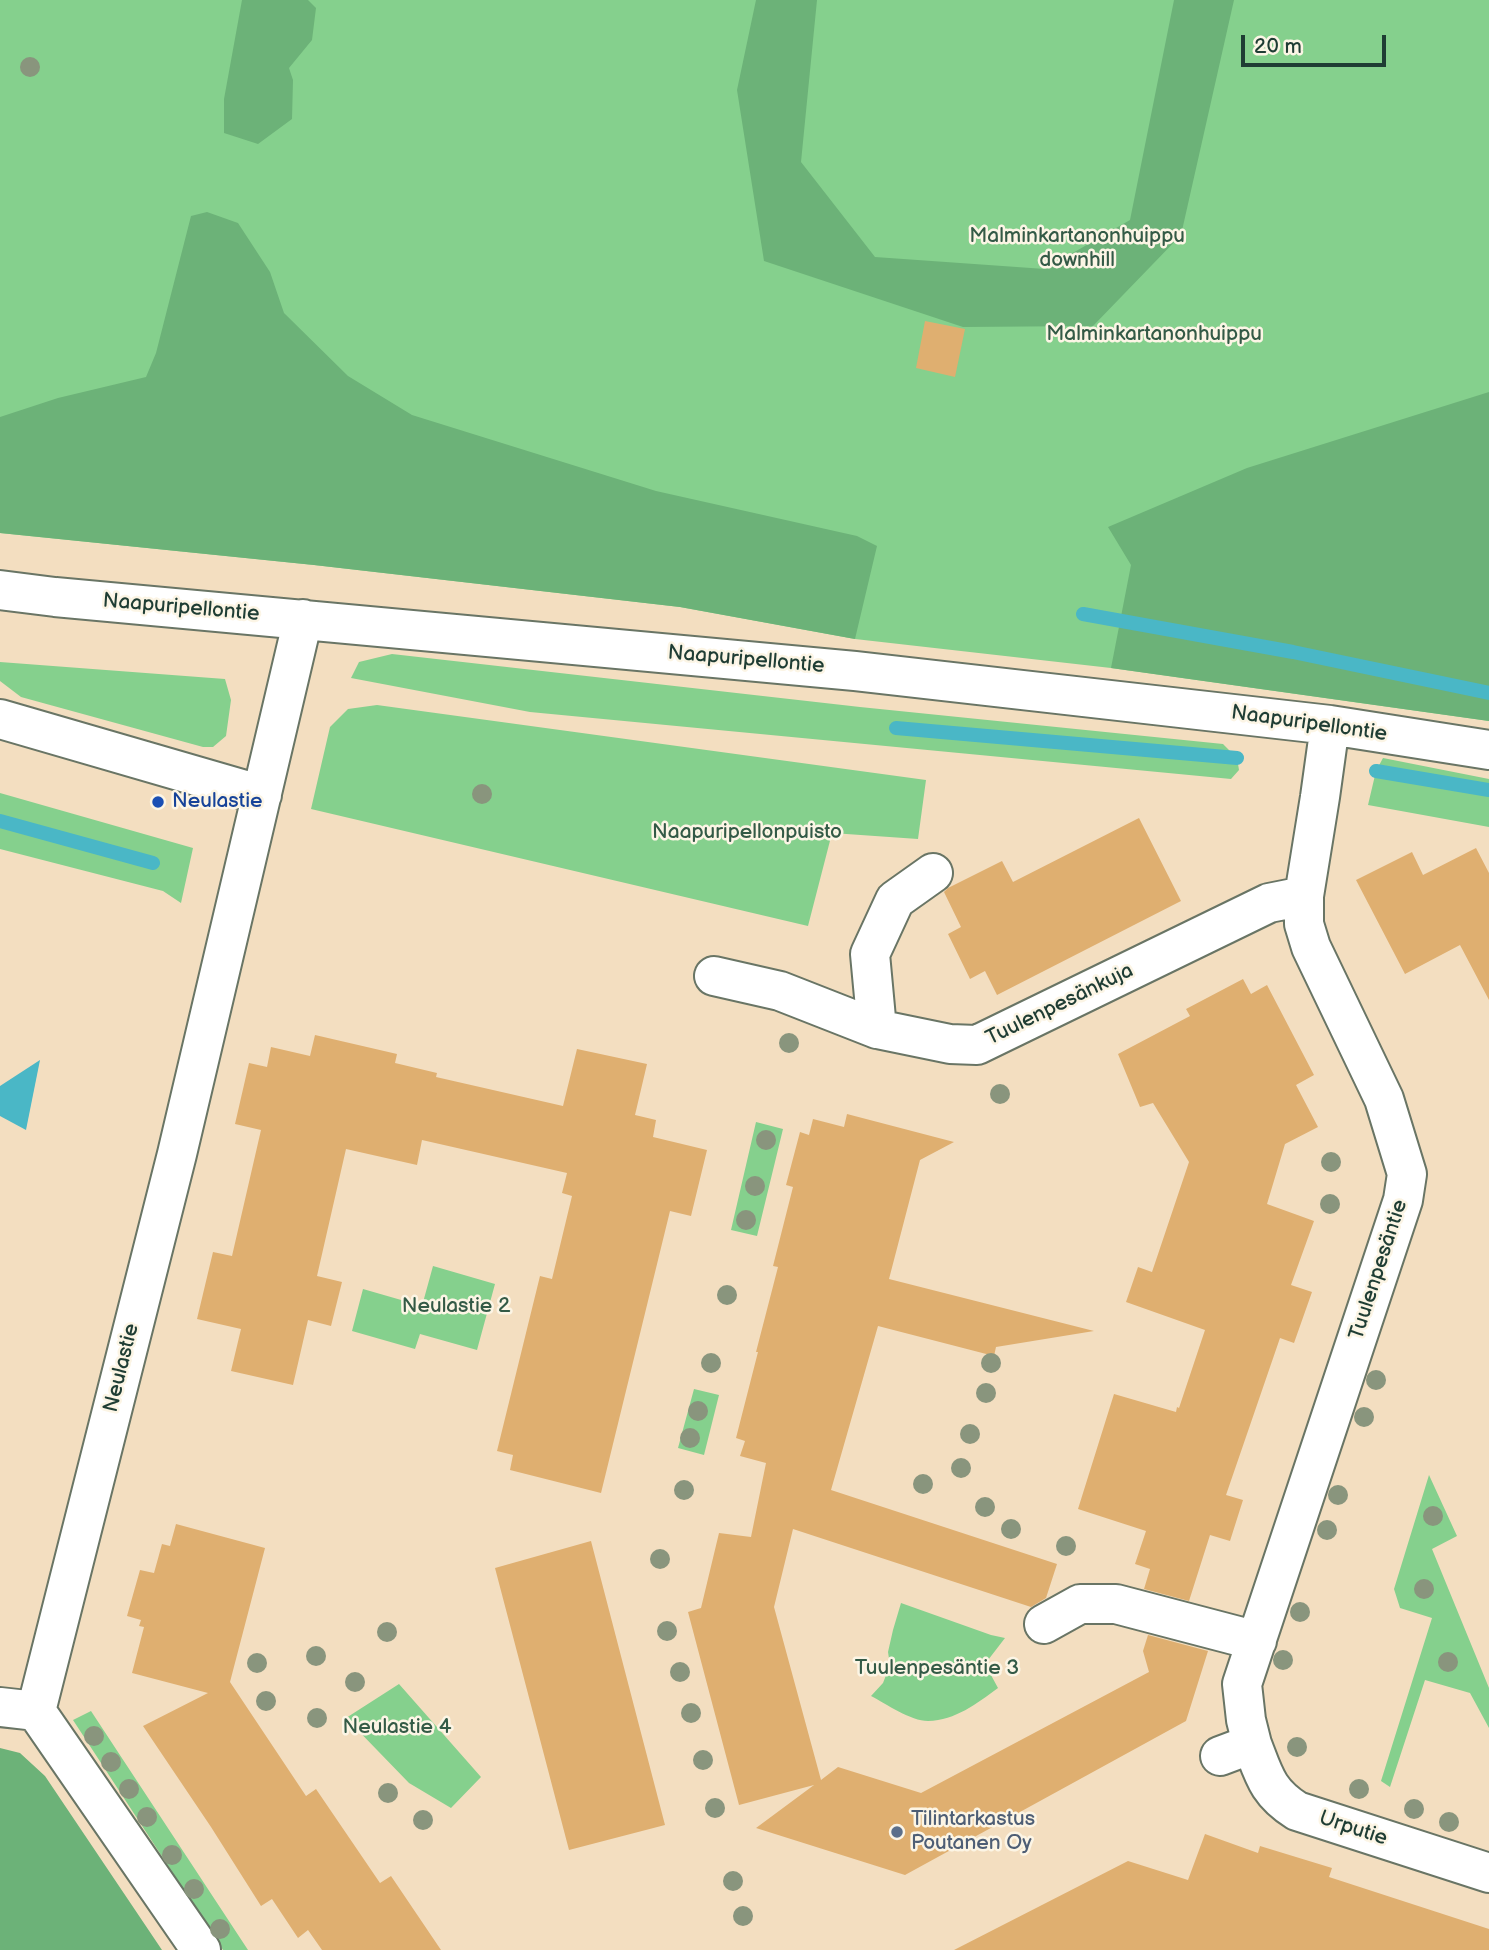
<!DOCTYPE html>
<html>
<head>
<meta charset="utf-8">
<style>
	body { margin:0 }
	#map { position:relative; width:1489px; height:1950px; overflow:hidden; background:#f3dec0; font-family:"Balsamiq Sans",sans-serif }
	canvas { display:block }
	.scale { position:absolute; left:1241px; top:35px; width:145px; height:32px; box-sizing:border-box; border:4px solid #1f3d34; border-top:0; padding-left:9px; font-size:21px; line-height:24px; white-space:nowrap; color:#1f3d34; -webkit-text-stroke:5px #fcf5e5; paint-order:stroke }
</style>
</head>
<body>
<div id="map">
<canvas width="1489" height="1950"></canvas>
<div class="scale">20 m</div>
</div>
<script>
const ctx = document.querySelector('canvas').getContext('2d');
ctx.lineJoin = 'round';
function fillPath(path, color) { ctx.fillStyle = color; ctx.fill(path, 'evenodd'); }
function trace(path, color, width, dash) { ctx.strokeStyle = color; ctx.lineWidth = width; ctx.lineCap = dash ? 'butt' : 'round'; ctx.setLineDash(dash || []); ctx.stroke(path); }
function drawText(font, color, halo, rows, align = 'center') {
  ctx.font = font + ' "Balsamiq Sans",sans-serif'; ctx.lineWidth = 5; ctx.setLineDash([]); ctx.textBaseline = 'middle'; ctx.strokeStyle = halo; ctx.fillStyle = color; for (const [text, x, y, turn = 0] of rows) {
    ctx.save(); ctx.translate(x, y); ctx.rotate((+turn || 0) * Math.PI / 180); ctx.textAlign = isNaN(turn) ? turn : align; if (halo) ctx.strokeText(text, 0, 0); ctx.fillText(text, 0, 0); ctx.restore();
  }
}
fillPath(new Path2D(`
	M0 0H1489V721L1111 668 855 639 680 607 314 565 0 533Z
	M392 654 860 707 1223 744 1237 758 1239 770 1231 779 530 712 351 678 359 662Z
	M0 662 225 679 231 700 226 736 213 747H203L21 697 0 681Z
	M377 705 926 780 918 839 832 833 808 926 311 809 330 727 348 709Z
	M1383 758 1489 779V827L1368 805 1376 771Z
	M0 793 193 848 181 903 163 891 0 849Z
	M756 1122 783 1129 757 1236 731 1230Z
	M433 1266 495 1284 477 1350 420 1334 415 1349 352 1331 363 1289 422 1306Z
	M694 1389 719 1395 704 1455 678 1448Z
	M1429 1475 1457 1536 1432 1549 1489 1688V1728L1470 1693 1425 1680 1390 1787 1381 1781 1432 1618 1400 1608 1394 1589Z
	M901 1603 991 1635 1005 1638 985 1664 998 1688C976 1704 956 1720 928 1721 911 1721 886 1704 871 1696L883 1683 890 1665 888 1652 893 1630Z
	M399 1684 481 1777 451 1808 409 1783 346 1718Z
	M91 1711 248 1950H223L73 1720Z`), '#85d08d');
fillPath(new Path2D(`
	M242 0H308L316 8 312 40 289 68 293 80 292 119 258 144 224 133V99Z
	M756 0H817L801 162 875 257 1045 269 1130 220 1174 0H1234L1181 235 1093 326 963 327 764 261 737 90Z
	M207 212 238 223 270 272 284 313 348 376 412 415 656 491 857 536 877 546 855 639 680 607 314 565 0 533V417L58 398 146 377 156 353 191 216Z
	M1489 392V721L1111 668 1131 565 1108 527 1247 468Z
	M0 1748 20 1753 45 1776 162 1950H0Z`), '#6cb278');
fillPath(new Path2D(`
	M40 1060 26 1130 0 1116V1086Z`), '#4ab7c6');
trace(new Path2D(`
	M1083 614 1293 652 1489 693
	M896 728 1237 758
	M1376 771 1489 790
	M0 821 153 863`), '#4ab7c6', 14);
fillPath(new Path2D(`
	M925 321 965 329 955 377 916 368Z
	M1139 818 1181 901 997 995 985 971 970 979 948 934 961 927 944 892 948 888 1002 861 1013 882Z
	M1476 848 1489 873V1000L1460 945 1405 974 1356 880 1412 852 1423 875Z
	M1243 979 1251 994 1267 985 1314 1075 1296 1085 1318 1127 1285 1144 1267 1204 1314 1221 1291 1285 1312 1292 1294 1343 1280 1338 1226 1495 1243 1500 1230 1541 1210 1535 1189 1601 1144 1589 1150 1569 1135 1564 1146 1531 1078 1509 1114 1394 1176 1412 1177 1407 1179 1408 1205 1330 1126 1302 1138 1267 1152 1272 1189 1162 1153 1103 1140 1107 1118 1054 1190 1016 1186 1009Z
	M315 1035 397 1054 395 1063 437 1073 436 1077 563 1106 577 1049 647 1064 635 1115 656 1120 653 1137 707 1150 691 1216 670 1211 601 1493 510 1470 513 1455 497 1451 540 1276 552 1279 572 1196 562 1193 567 1173 422 1140 417 1165 346 1149 317 1276 342 1282 331 1326 308 1320 293 1385 231 1371 241 1329 197 1319 213 1252 232 1256 261 1130 235 1124 249 1063 267 1067 271 1047 310 1056Z
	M847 1114 954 1142 920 1160 889 1279 1094 1331 996 1347 994 1356 878 1326 831 1490 1057 1564 1046 1598 1031 1607 793 1529 774 1607 821 1780 838 1767 921 1793 1149 1672 1143 1651 1148 1635 1208 1651 1186 1721 905 1875 756 1828 814 1785 739 1805 688 1612 701 1608 719 1533 751 1537 766 1463 740 1456 745 1441 736 1438 758 1352H756L778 1267 773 1266 793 1187 786 1185 800 1132 809 1135 813 1119 844 1127Z
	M176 1524 265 1548 230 1682 306 1796 316 1789 380 1883 391 1876 441 1950H322L308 1930 298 1938 272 1899 261 1906 211 1827 143 1726 208 1693 132 1673 144 1627 139 1626 141 1620 127 1616 140 1570 154 1573 162 1544 170 1546Z
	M591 1541 665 1825 569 1850 495 1568Z
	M1205 1834 1258 1853 1260 1846 1332 1868 1329 1877 1489 1929V1950H954L1128 1861 1188 1880Z`), '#dfaf70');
const minor = new Path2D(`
	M0 590 55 597 855 671 1330 725 1489 750
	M0 719 262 795
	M714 976 780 991 877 1029 950 1044 977 1045 1269 903 1304 896
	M877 1029 870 954 895 900 933 873
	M1044 1624 1080 1604H1116L1257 1641
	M0 1707 36 1711
	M1252 1744C1264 1775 1267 1792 1297 1811L1489 1873
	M1220 1756 1252 1744 1246 1720 1242 1684 1403 1200 1407 1174 1384 1099 1311 947 1304 924V896L1320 797 1330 725
	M201 1950 36 1711 177 1154 303 619`);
trace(minor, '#697565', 42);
trace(minor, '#fff', 38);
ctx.fillStyle = '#89957d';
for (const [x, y] of [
	[30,67],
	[482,794],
	[789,1043],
	[1000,1094],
	[766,1140],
	[1331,1162],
	[755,1186],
	[1330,1204],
	[746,1220],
	[727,1295],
	[711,1363],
	[991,1363],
	[1376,1380],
	[986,1393],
	[698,1411],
	[1364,1417],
	[970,1434],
	[690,1438],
	[961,1468],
	[923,1484],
	[684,1490],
	[1338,1495],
	[985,1507],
	[1433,1516],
	[1011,1529],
	[1327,1530],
	[1066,1546],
	[660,1559],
	[1424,1589],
	[1300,1612],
	[667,1631],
	[387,1632],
	[316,1656],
	[1283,1660],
	[1448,1662],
	[257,1663],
	[680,1672],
	[355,1682],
	[266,1701],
	[691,1713],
	[317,1718],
	[94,1736],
	[1297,1747],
	[703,1760],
	[111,1762],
	[129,1789],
	[1359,1789],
	[388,1793],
	[715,1808],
	[1414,1809],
	[147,1817],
	[423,1820],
	[1449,1822],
	[172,1855],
	[733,1881],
	[194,1889],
	[743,1916],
	[220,1929]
]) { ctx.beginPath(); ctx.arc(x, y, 10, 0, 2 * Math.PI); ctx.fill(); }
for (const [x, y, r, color] of [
	[158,802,7,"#1a4fb4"],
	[897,1832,7,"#5c6f8a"]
]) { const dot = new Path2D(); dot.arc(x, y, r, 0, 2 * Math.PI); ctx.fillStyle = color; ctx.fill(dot); trace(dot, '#fcf5e5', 2.5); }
drawText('21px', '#335a46', '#fcf5e5', [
	["Malminkartanonhuippu",1077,237],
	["downhill",1077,261],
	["Malminkartanonhuippu",1154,335],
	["Naapuripellonpuisto",747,833],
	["Neulastie 2",456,1307],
	["Tuulenpesäntie 3",937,1669],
	["Neulastie 4",397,1728]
]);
drawText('21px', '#1f3d34', '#fcf5e5', [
	["Naapuripellontie",181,608,5],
	["Naapuripellontie",746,660,5],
	["Naapuripellontie",1309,724,8],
	["Tuulenpesänkuja",1060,1005,-26],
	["Tuulenpesäntie",1379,1270,-72],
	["Neulastie",122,1368,-76],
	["Urputie",1353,1829,18]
]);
drawText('21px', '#164399', '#fcf5e5', [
	["Neulastie",172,802]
], 'left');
drawText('21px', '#4e5e75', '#fcf5e5', [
	["Tilintarkastus",911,1820],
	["Poutanen Oy",911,1844]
], 'left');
</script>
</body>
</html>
